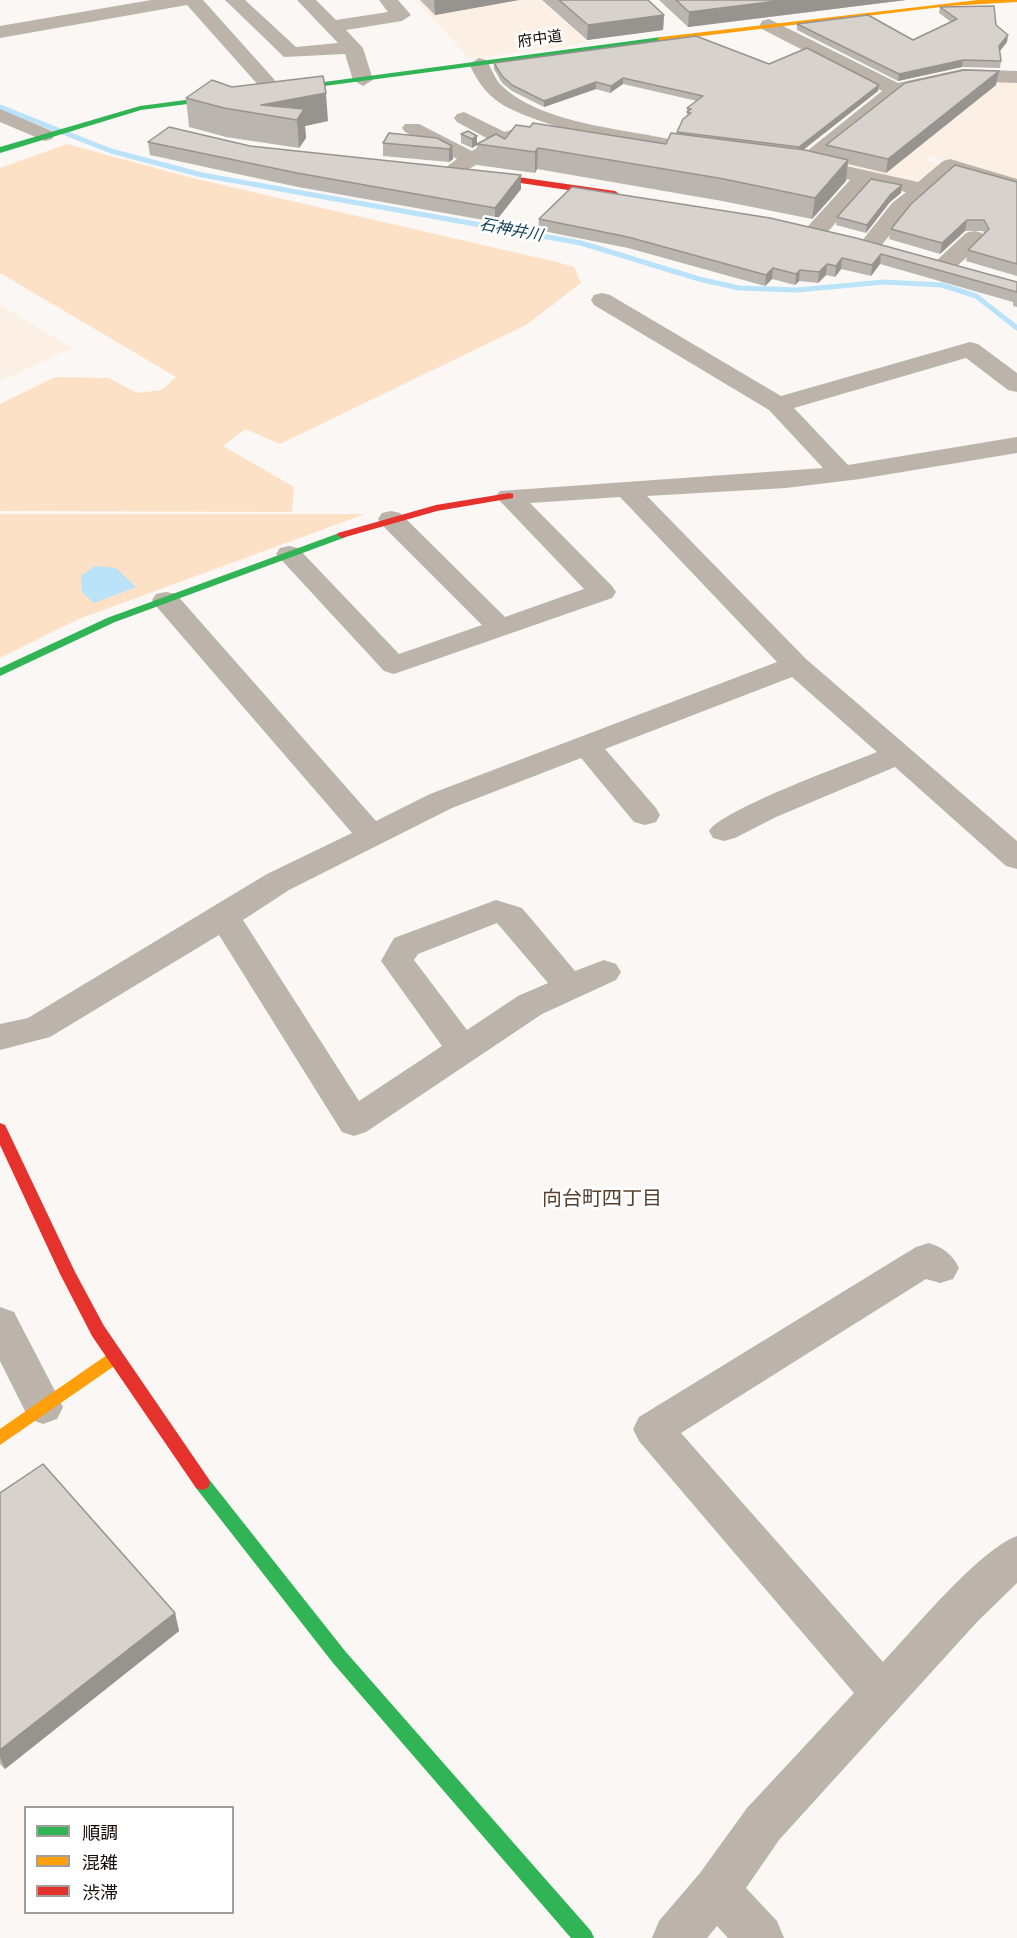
<!DOCTYPE html>
<html>
<head>
<meta charset="utf-8">
<style>
	body { margin:0 }
	#map { position:relative; width:1017px; height:1938px; overflow:hidden; background:#faf7f4; font-family:"Crimson Pro","Noto Sans JP",serif }
	canvas { display:block }
	.legend { position:absolute; left:24px; top:1806px; width:210px; height:108px; box-sizing:border-box; background:#fff; border:2px solid #a19e9b; margin:0; padding:8px 10px; list-style:none; font-size:18px; color:#150c05 }
	.legend li { display:flex; align-items:center; gap:12px; height:30px }
	.legend b { width:30px; border:2px solid #a19e9b }
</style>
</head>
<body>
<div id="map">
<canvas width="1017" height="1938"></canvas>
<ul class="legend">
<li><b style="height:8px;background:#30b455"></b>順調</li>
<li><b style="height:8px;background:#ff9f0a"></b>混雑</li>
<li><b style="height:8px;background:#e5322d"></b>渋滞</li>
</ul>
</div>
<script>
const ctx = document.querySelector('canvas').getContext('2d');
ctx.lineJoin = 'round';
function fillPath(path, color) { ctx.fillStyle = color; ctx.fill(path, 'evenodd'); }
function trace(path, color, width, dash) { ctx.strokeStyle = color; ctx.lineWidth = width; ctx.lineCap = dash ? 'butt' : 'round'; ctx.setLineDash(dash || []); ctx.stroke(path); }
function drawText(font, color, halo, rows, align = 'center') {
  ctx.font = font + ' "Crimson Pro","Noto Sans JP",serif'; ctx.lineWidth = 5; ctx.setLineDash([]); ctx.textBaseline = 'middle'; ctx.strokeStyle = halo; ctx.fillStyle = color; for (const [text, x, y, turn = 0] of rows) {
    ctx.save(); ctx.translate(x, y); ctx.rotate((+turn || 0) * Math.PI / 180); ctx.textAlign = isNaN(turn) ? turn : align; if (halo) ctx.strokeText(text, 0, 0); ctx.fillText(text, 0, 0); ctx.restore();
  }
}
fillPath(new Path2D(`
	M415 0H541L588 43 470 59Z
	M1017 80V183L930 156 926 160 939 164 915 183 818 164 908 89Z
	M0 305 72 348 0 381Z`), '#fcf0e5');
fillPath(new Path2D(`
	M67 144 192 178 557 262 574 267 581 283 526 325 280 444 245 429 223 446 294 487 292 512 0 511V404L55 377 109 378 137 393 162 390 176 377 0 273V168Z
	M0 514H365L79 619 0 658Z`), '#fde1c7');
fillPath(new Path2D(`
	M95 566 116 568 136 587 94 603 82 592 81 576Z`), '#bae3fa');
trace(new Path2D(`
	M0 107 111 151 202 175 581 243 699 279 739 288 797 290 884 282 942 285 976 296 1017 328`), '#bae3fa', 5);
fillPath(new Path2D(`
	M151 0H203L281 87 284 91 281 95H267L187 5 0 38V26Z
	M225 0H245L296 47 338 43 297 0H316L336 20 388 12 379 0H398L411 15 402 21 346 30 363 48 373 80 363 86 353 80 345 54 284 57Z
	M769 19 898 83 962 69 1017 71V83L962 81 902 94 819 160 918 182 943 161 950 159 1017 179V192L953 173 908 213 880 247H864L861 242 892 203 906 192 869 184 825 235H809L806 230 809 225 850 180 795 167 792 163 882 91 762 29 760 25 762 21Z
	M479 58 486 60C491 67 494 77 500 84 541 126 633 129 687 143L690 147 687 151C657 159 528 122 500 103 485 93 477 80 469 64Z
	M0 109 52 131 55 135 52 139 45 141 0 122Z
	M464 112 505 132 516 128 523 130 526 134 523 138 460 174H446L442 170 457 159 405 132 402 128 405 124H419L472 151 490 140 457 122 454 118 457 114Z
	M974 231 982 233 985 238 982 243 953 270H937L934 265 937 260 966 233Z
	M602 293 610 295 781 396 970 342 978 344 1017 373V392L1008 390 966 358 794 408 848 465 1017 437V453L860 479 786 488 647 496 806 659 1017 841V869L1006 866 895 767 776 817 735 838 724 841 713 838 709 831C721 810 847 764 877 752L792 677 605 749 656 808 660 815 656 822 645 825 634 822 581 758 452 808 289 890 243 920 359 1101 442 1046 381 961 394 938 496 900 522 908 575 971 604 960 616 964 621 972 616 980 542 1014 366 1132 354 1136 342 1132 219 935 50 1037 0 1050V1024L28 1018 267 874 352 833 156 606 152 600 156 594 166 592 176 594 376 821 430 794 777 662 620 497 530 503 612 586 616 592 612 598 394 674 384 671 276 554 280 548 289 546 298 548 399 654 482 625 382 525 378 519 382 513 391 511 400 513 505 617 584 589 500 501 496 496 500 491 823 468 769 410 594 305 591 300 594 295ZM497 923 548 983 518 996 467 1030 414 960 418 954Z
	M929 1243C944 1248 952 1254 959 1268L953 1279 940 1283 926 1279 681 1433 883 1662C914 1629 979 1550 1017 1536V1583L977 1622 779 1840 746 1888 777 1921 784 1938H728L717 1926 707 1938H652L659 1921 700 1873 747 1808 854 1693 639 1441 633 1429 639 1417 916 1247Z
	M0 1307 14 1312 57 1395 63 1407 57 1419 43 1424 29 1419 0 1361Z`), '#bcb3aa');
fillPath(new Path2D(`
	M661 37H664V41L279 92 275 90 279 88Z
	M231 94H234V98L141 110 0 153V147L140 106Z
	M342 532 346 533V537L115 622 0 676V668L107 618Z
	M202 1476 208 1478 345 1651 591 1931 594 1938H571L333 1663 196 1488 194 1483 196 1478Z`), '#30b455');
fillPath(new Path2D(`
	M978 0H1017V2L949 6 661 41 657 39 661 37Z
	M114 1350 120 1352 122 1357 120 1362 0 1445V1429Z`), '#ff9f0a');
fillPath(new Path2D(`
	M476 171 615 191 619 194 615 197 473 176 472 174Z
	M509 493 513 494V498L437 511 342 538 337 535 338 533 436 505Z
	M0 1123 5 1125 7 1129 75 1272 104 1326 208 1478 210 1483 208 1488 202 1490 196 1488 92 1336 60 1274 0 1145Z`), '#e5322d');
fillPath(new Path2D(`
	M420 0H519L435 15Z
	M542 0H648L664 15 663 30 587 40Z
	M659 0H906L688 27Z
	M940 7 996 25 1007 42 1000 51 1001 61 1000 68 962 67 898 81 797 30V24L913 40 951 22 939 13Z
	M494 63 769 64 879 85 878 91 803 150 825 155 826 145 996 85 886 173 848 164 846 181 812 219 722 201 537 169 535 173 477 165V144L505 139 666 144 677 134V132L687 116V108L697 101 623 84 610 93 596 89 544 107 512 91 502 83 494 69Z
	M186 98 328 121 305 126 306 138 299 148 226 137 189 127Z
	M461 134 477 136V145L472 148 461 143Z
	M148 142 250 146 521 189 495 222 298 187 150 155Z
	M383 143 452 146 453 159 449 162 383 156Z
	M1017 182V276L966 261 968 250 984 234 983 231H965L940 254 889 239 891 229Z
	M572 187 1017 282V307L1013 306V302L880 264 871 276 841 269 835 277 826 275 818 283 799 281 795 285 772 279 765 286 628 248 538 230 539 219Z
	M901 193 890 202 866 233 836 225 837 217Z
	M0 1493 175 1613 179 1631 5 1769 0 1764Z`), '#bab5af');
fillPath(new Path2D(`
	M434 0H519L435 15Z
	M785 0H906L688 27 689 12Z
	M664 15 663 30 587 40 588 25Z
	M1008 35 1007 42 998 53 999 46Z
	M963 60 962 67 898 81 899 74Z
	M999 71 996 85 886 173 888 159Z
	M623 78V84L610 93 611 86Z
	M596 82V89L544 107V101Z
	M879 85 878 91 798 154 799 147Z
	M326 93 328 121 305 126 306 138 299 148 297 120 261 105Z
	M477 136V145L472 148V139Z
	M452 146 453 159 449 162V149Z
	M538 148 537 169 535 173V152Z
	M848 160 846 181 812 219 815 198Z
	M521 175V189L495 222V208Z
	M902 185 901 193 890 202 866 233 867 225 891 194Z
	M967 220 965 231 940 254 942 243Z
	M881 254 880 264 871 276 872 265Z
	M842 258 841 269 835 277 836 266Z
	M827 264 826 275 818 283 819 272Z
	M773 268 772 279 765 286 766 275Z
	M800 270 799 281 795 285 796 274Z
	M175 1613 179 1631 5 1769 0 1757V1750Z`), '#97938f');
const building = new Path2D(`
	M559 0H648L664 15 588 25Z
	M676 0H785L689 12Z
	M994 6 996 25 1008 35 999 46 1001 61 963 60 899 74 797 24 868 15 913 40 957 19 940 7Z
	M696 36 769 64 807 48 879 85 799 147 677 132 683 119 691 113 687 112 691 109 687 108 703 96 623 78 611 86 596 82 544 101 512 85 502 76 494 63Z
	M964 70 999 71 888 159 826 145 905 83Z
	M323 76 326 93 261 105 304 109 297 120 224 108 186 98 212 80 232 87Z
	M533 123 666 144 671 133 805 150 848 160 815 198 724 179 538 148 535 152 477 144 496 134 505 139 516 125 530 127Z
	M169 127 250 146 521 175 495 208 297 173 148 142Z
	M468 131 477 136 472 139 461 134Z
	M389 133 437 138 452 146 449 149 383 143Z
	M955 165 1017 182V264L968 250 989 229 984 220H967L942 243 891 229 911 204Z
	M871 179 902 185 891 194 867 225 837 217Z
	M572 187 770 218 856 238 1017 282V292L881 254 872 265 842 258 836 266 827 264 819 272 800 270 796 274 773 268 766 275 628 237 539 219Z
	M43 1464 175 1613 0 1750V1493Z`);
fillPath(building, '#d8d2cc');
trace(building, '#97938f', 1.5);
drawText('15px', '#150c05', '#fff', [
	["府中道",540,39,-8]
]);
drawText('italic 16px', '#14445a', '#fff', [
	["石神井川",511,230,11]
]);
drawText('20px', '#57412d', '#fff', [
	["向台町四丁目",602,1199]
]);
</script>
</body>
</html>
